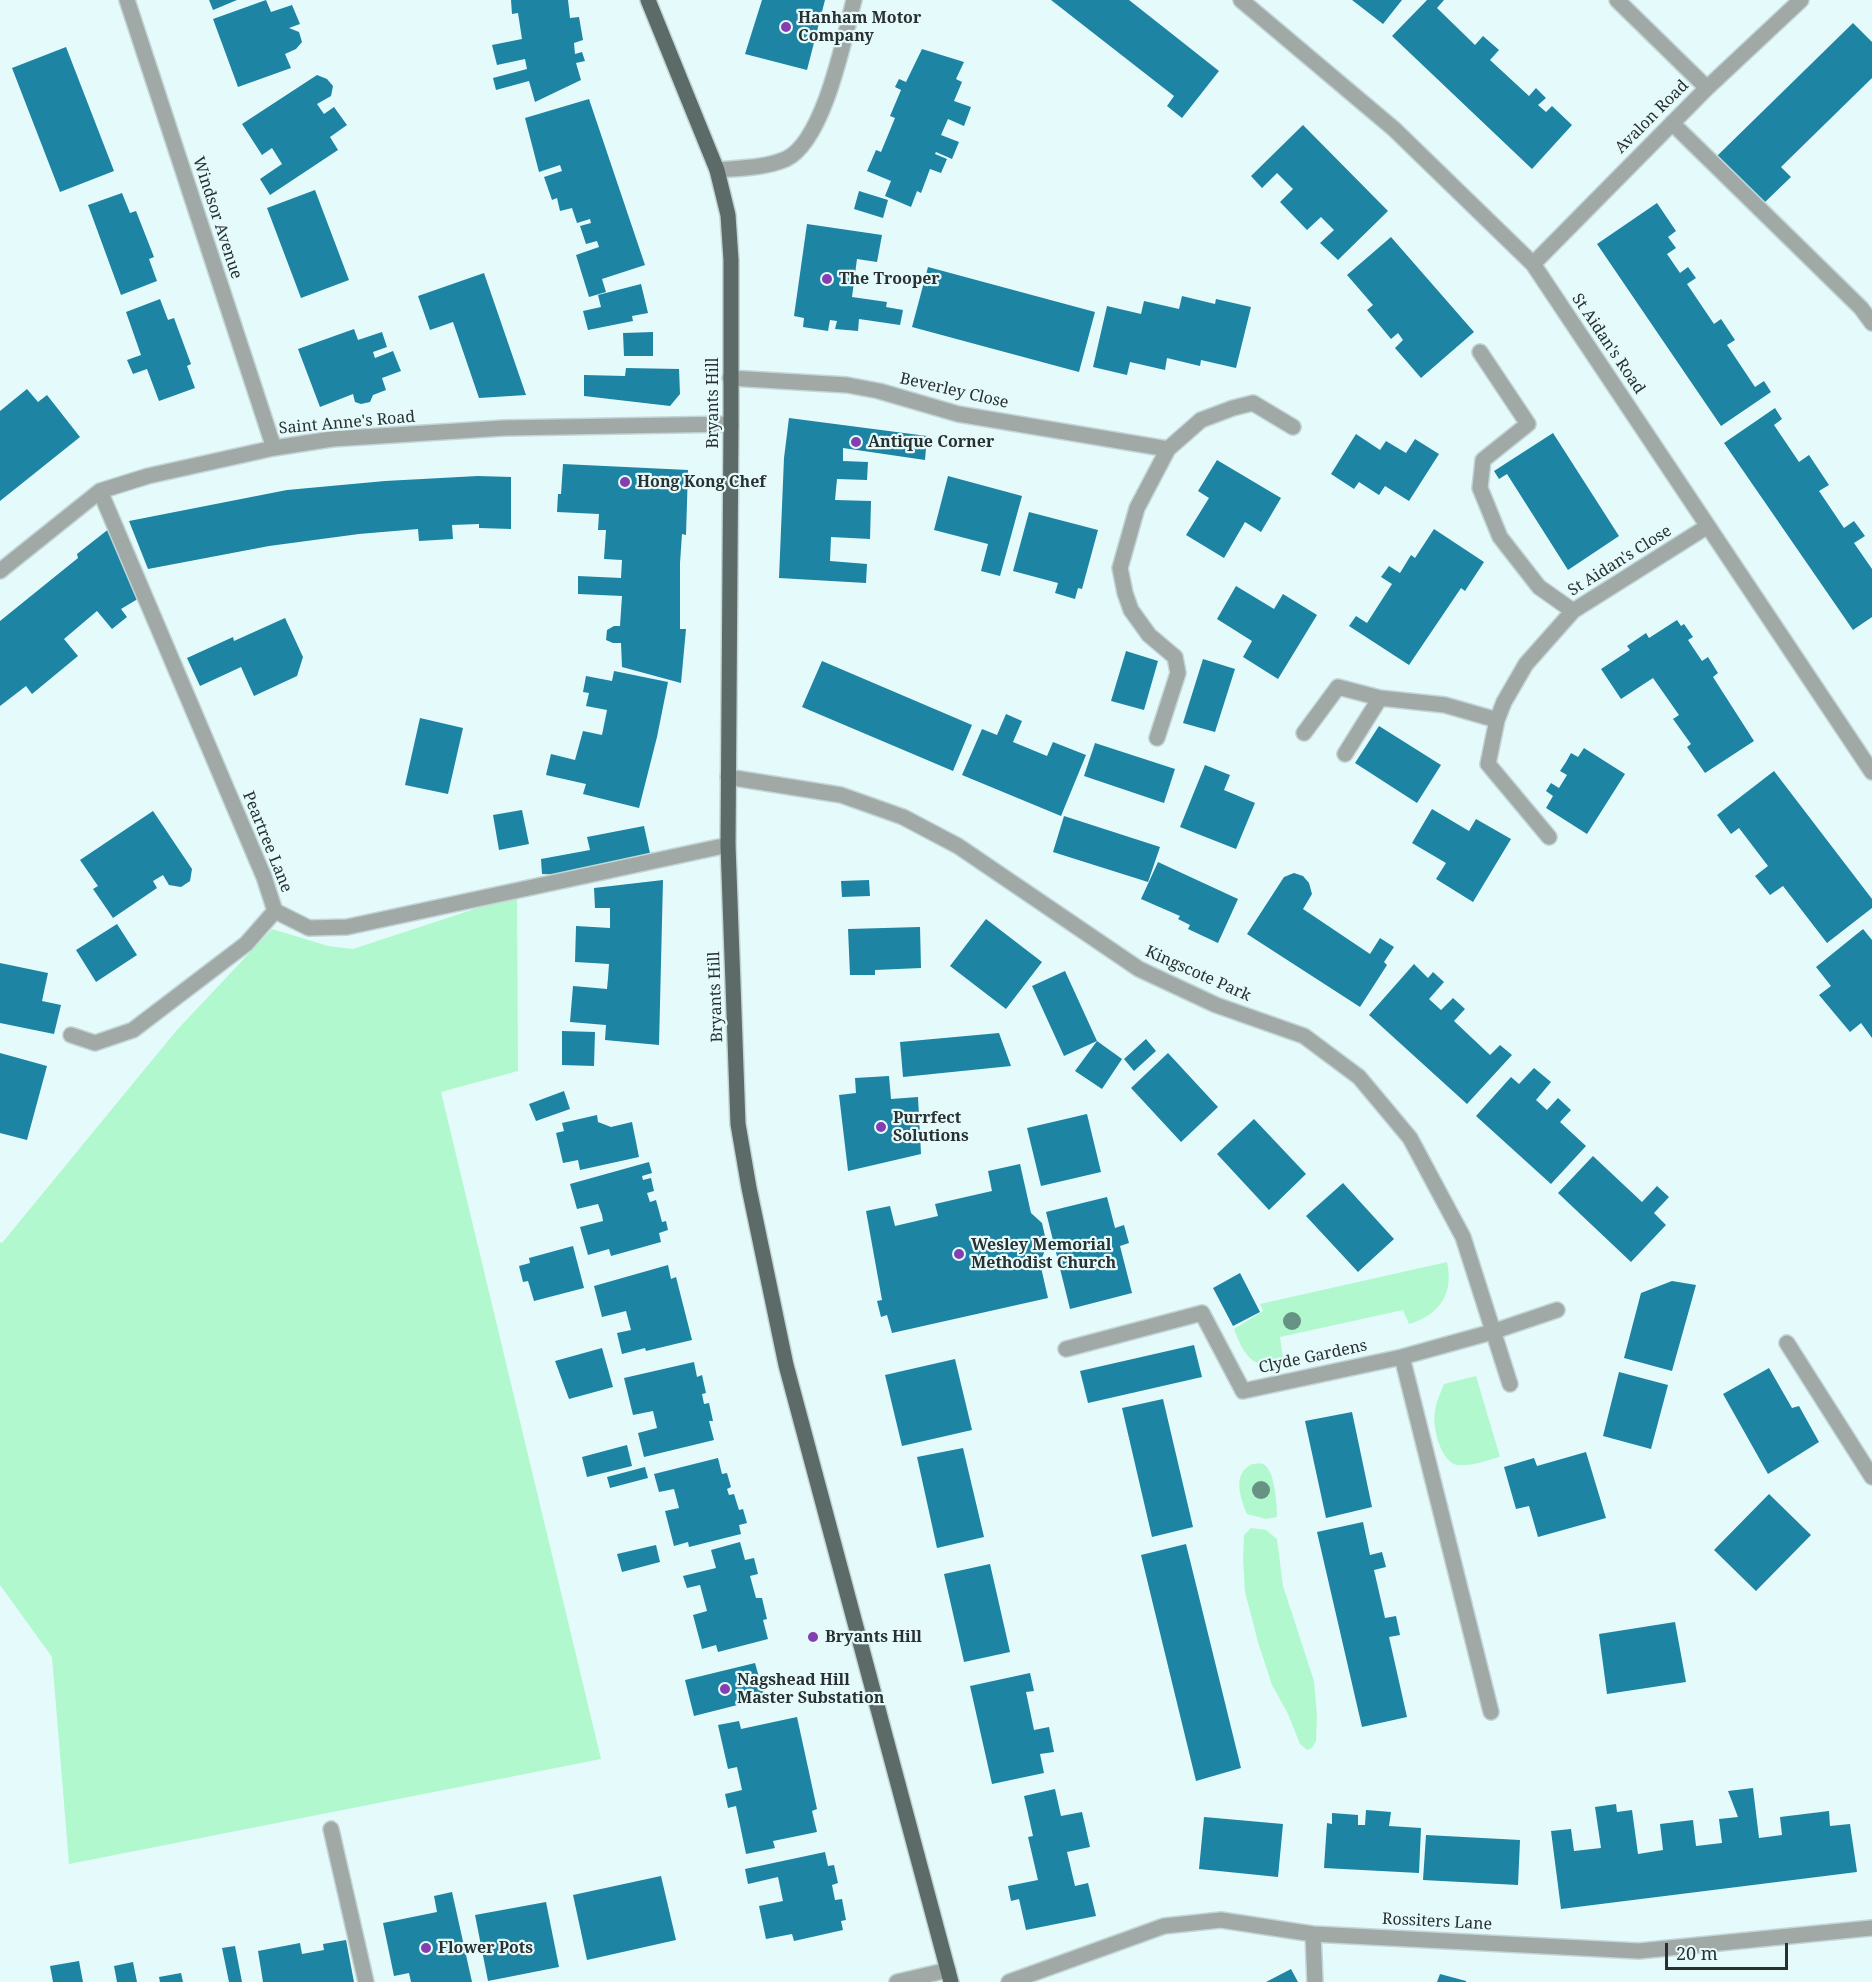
<!DOCTYPE html>
<html>
<head>
<meta charset="utf-8">
<style>
	body { margin:0 }
	#map { position:relative; width:1872px; height:1982px; overflow:hidden; background:#e5fafb; font-family:"Noto Serif",serif }
	canvas { display:block }
	.scale { position:absolute; left:1665px; top:1943px; width:123px; height:27px; box-sizing:border-box; border:3px solid #293031; border-top:0; padding-left:8px; font-size:18px; line-height:21px; white-space:nowrap; color:#293031; -webkit-text-stroke:4px #e5fafb; paint-order:stroke }
</style>
</head>
<body>
<div id="map">
<canvas width="1872" height="1982"></canvas>
<div class="scale">20 m</div>
</div>
<script>
const ctx = document.querySelector('canvas').getContext('2d');
ctx.lineJoin = 'round';
function fillPath(path, color) { ctx.fillStyle = color; ctx.fill(path, 'evenodd'); }
function trace(path, color, width, dash) { ctx.strokeStyle = color; ctx.lineWidth = width; ctx.lineCap = dash ? 'butt' : 'round'; ctx.setLineDash(dash || []); ctx.stroke(path); }
function drawText(font, color, halo, rows, align = 'center') {
  ctx.font = font + ' "Noto Serif",serif'; ctx.lineWidth = 4.5; ctx.setLineDash([]); ctx.textBaseline = 'middle'; ctx.strokeStyle = halo; ctx.fillStyle = color; for (const [text, x, y, turn = 0] of rows) {
    ctx.save(); ctx.translate(x, y); ctx.rotate((+turn || 0) * Math.PI / 180); ctx.textAlign = isNaN(turn) ? turn : align; if (halo) ctx.strokeText(text, 0, 0); ctx.fillText(text, 0, 0); ctx.restore();
  }
}
fillPath(new Path2D(`
	M517 895 518 1071 441 1092 601 1759 69 1864 52 1657 0 1585V1242L2 1243 176 1031 272 929 328 946 353 949Z
	M1447 1262C1454 1293 1440 1315 1409 1324L1403 1310 1280 1337 1284 1365C1253 1370 1244 1356 1234 1329L1263 1311 1260 1304Z
	M1476 1376 1500 1457C1487 1460 1471 1467 1457 1465 1440 1461 1432 1426 1435 1411 1436 1402 1441 1392 1444 1384Z
	M1252 1464C1256 1464 1259 1463 1263 1464 1275 1469 1277 1505 1277 1517L1266 1519 1247 1514C1240 1497 1232 1474 1252 1464Z
	M1251 1528 1266 1530 1277 1539 1283 1586 1314 1681 1317 1716 1316 1741 1312 1748 1307 1750 1300 1744 1288 1714 1272 1685 1258 1642 1245 1592 1243 1559 1244 1535Z`), '#b2f8ce');
fillPath(new Path2D(`
	M209 0H237L213 10Z
	M266 0 271 12 292 5 300 24 289 28 299 32 302 42 296 49 285 54 291 68 238 87 213 19Z
	M511 0H568L570 18 579 17 583 40 574 43 575 54 582 52 585 61 576 63 581 80 535 102 529 81 496 90 493 78 527 69 525 59 497 65 492 45 522 39 518 13 512 14Z
	M762 0H825L807 70 745 54Z
	M1051 0H1129L1219 71 1182 118 1167 106 1174 96Z
	M1352 0H1402L1383 24Z
	M1427 0H1444L1437 8 1475 45 1483 36 1499 50 1490 60 1529 96 1536 88 1546 98 1538 105 1546 112 1552 106 1572 125 1532 169 1392 36Z
	M1853 23 1872 42V78L1781 167 1791 177 1764 203 1717 156Z
	M66 47 114 171 60 192 12 68Z
	M922 49 964 62 956 79 962 82 954 101 971 107 964 126 948 119 941 135 959 142 952 159 936 152 935 154 947 159 941 173 930 169 921 193 917 191 911 207 885 196 891 181 867 171 876 150 881 152 895 118 890 116 901 90 895 87 899 79 906 82Z
	M317 75 327 79 333 86 331 96 317 104 324 114 334 107 347 125 330 137 338 150 270 195 260 179 282 164 272 148 262 155 242 124Z
	M589 99 645 265 602 279 606 292 589 297 576 255 599 247 597 241 586 244 580 226 591 223 590 219 577 223 572 208 560 211 557 198 552 200 544 177 562 171 560 165 539 172 525 118Z
	M1303 125 1388 211 1338 260 1320 243 1334 230 1321 217 1307 230 1280 202 1293 189 1277 173 1262 188 1251 176Z
	M315 190 349 280 301 298 267 208Z
	M859 191 888 200 883 218 854 209Z
	M122 193 130 213 136 211 154 257 149 259 157 281 121 295 88 205Z
	M1657 203 1676 231 1668 237 1676 248 1667 254 1680 273 1688 267 1696 278 1687 284 1714 324 1721 319 1735 340 1727 345 1755 387 1764 381 1771 392 1721 426 1597 244Z
	M807 224 882 235 877 262 857 259 852 297 887 302 886 307 903 310 900 325 859 319 858 331 835 329 837 321 830 320 828 331 803 327 804 318 794 316Z
	M1391 237 1474 332 1421 378 1395 348 1403 340 1398 333 1391 339 1367 310 1373 305 1347 275Z
	M928 267 1095 312 1079 372 912 327Z
	M484 273 526 395 479 398 453 322 430 330 418 296Z
	M641 284 648 313 632 316 633 321 588 330 583 311 601 307 598 295Z
	M1182 296 1215 304 1216 299 1251 307 1236 368 1201 360 1200 366 1167 358 1165 370 1130 362 1127 375 1093 367 1107 306 1141 314 1144 301 1179 309Z
	M160 299 168 320 174 318 191 364 187 366 195 388 159 401 147 369 133 374 127 360 141 355 126 312Z
	M354 329 358 340 382 332 387 347 373 352 375 358 393 351 401 371 382 378 386 390 373 395 370 402 361 404 355 402 353 394 320 407 298 349Z
	M653 332V356H624L623 333Z
	M626 368 679 369 680 394 670 406 584 396V375L625 376Z
	M27 389 38 402 47 395 80 437 0 501V411Z
	M1775 408 1782 419 1774 425 1799 462 1809 455 1829 485 1819 491 1844 528 1854 521 1865 536 1854 543 1872 569V617L1853 630 1724 443Z
	M789 418 927 436 925 460 843 448V461L868 462 867 480 837 479 835 500 871 501 870 539 831 537 830 561 867 564 866 583 779 578 784 458Z
	M1553 433 1619 536 1568 570 1507 474 1499 479 1494 471Z
	M1356 434 1380 450 1386 441 1406 453 1415 439 1439 454 1409 501 1385 486 1379 495 1359 482 1354 489 1331 474Z
	M1217 460 1281 498 1261 532 1245 522 1224 558 1186 535 1209 498 1198 491Z
	M563 464 688 470 686 535 682 534 680 563V629H686L681 683 622 667 621 643H613L606 640 607 630 614 626H620L622 596 578 594V576L621 578 622 560 604 559 606 530H598L599 514 557 512 558 494H561Z
	M478 476 511 477V529L479 528V524L452 525 453 539 419 541 418 529 359 534 269 546 148 569 129 521 287 490 385 481Z
	M948 476 1022 496 1000 576 981 571 988 544 934 530Z
	M1029 512 1098 530 1082 589 1078 588 1075 599 1055 593 1058 583 1013 571Z
	M110 528 141 597 121 609 127 617 112 629 97 611 64 639 78 656 32 694 26 686 0 706V621L78 558 77 554Z
	M1434 529 1484 562 1465 591 1461 588 1409 665 1349 626 1356 616 1367 623 1392 584 1381 577 1389 566 1400 573 1411 555 1415 558Z
	M1236 586 1274 609 1283 594 1317 615 1278 679 1243 657 1252 641 1217 619Z
	M285 618 303 657 297 676 254 696 241 667 200 686 187 658 233 637 234 641Z
	M1677 620 1681 626 1684 624 1693 637 1688 640 1702 661 1708 657 1718 673 1713 677 1754 741 1705 773 1687 747 1691 744 1673 719 1679 715 1653 678 1621 699 1601 669 1630 650 1627 646 1646 633 1649 638Z
	M1126 651 1158 661 1144 710 1111 701Z
	M1203 659 1235 669 1215 732 1183 723Z
	M822 661 972 725 953 771 802 707Z
	M614 671 668 682 657 737 639 808 583 794 586 784 546 775 551 754 575 760 583 731 602 735 607 710 586 706 589 693 583 692 586 676 612 681Z
	M1006 714 1022 721 1013 742 1047 756 1053 742 1086 755 1061 816 962 775 982 729 997 735Z
	M420 718 463 728 448 794 405 785Z
	M1379 726 1441 765 1417 803 1355 763Z
	M1095 743 1175 769 1164 803 1084 776Z
	M1584 748 1625 774 1587 834 1546 808 1553 796 1546 791 1551 783 1559 788 1567 775 1560 771 1566 762 1571 753 1578 757Z
	M1205 765 1230 775 1224 790 1255 803 1236 849 1180 827Z
	M1774 771 1872 899V908L1827 943 1783 886 1770 895 1755 876 1768 866 1739 828 1731 834 1717 815Z
	M1432 809 1469 831 1476 819 1511 839 1473 902 1436 879 1446 863 1412 843Z
	M522 810 529 844 499 850 493 815Z
	M153 811 192 869 190 881 181 887 169 885 163 875 153 881 157 888 113 918 93 889 98 886 80 860Z
	M1064 816 1160 847 1148 882 1053 852Z
	M644 826 651 858 570 875 542 874 541 859 590 850 587 837Z
	M1158 862 1238 899 1218 943 1188 929 1190 925 1178 919 1180 916 1141 899Z
	M1294 873 1303 876 1309 883 1312 894 1303 909 1370 954 1380 938 1394 947 1384 962 1387 965 1360 1007 1247 934 1284 877Z
	M663 880 659 1045 605 1040 606 1025 570 1022 573 986 607 989 608 978 609 964 575 962 576 926 610 928V908H595L594 888Z
	M869 880 870 896 842 897 841 881Z
	M986 919 1042 962 1006 1009 950 966Z
	M117 924 137 955 96 982 76 950Z
	M920 927 921 968 875 970V975H850L848 929Z
	M1863 929 1872 940V1038L1861 1023 1850 1032 1819 995 1831 986 1816 967Z
	M0 963 48 973 42 1001 61 1005 54 1034 0 1023Z
	M1414 964 1428 978 1433 972 1444 982 1429 999 1441 1010 1453 998 1465 1009 1454 1021 1490 1055 1500 1045 1512 1055 1467 1104 1369 1015Z
	M1065 971 1097 1041 1064 1056 1032 986Z
	M562 1031 595 1032 594 1066 562 1065Z
	M999 1033 1011 1066 903 1077 900 1042Z
	M1146 1039 1156 1051 1134 1071 1124 1059Z
	M1097 1041 1122 1059 1102 1089 1075 1071Z
	M0 1053 47 1066 27 1140 0 1133Z
	M1168 1053 1218 1107 1181 1142 1131 1088Z
	M1534 1068 1551 1082 1536 1100 1547 1110 1558 1098 1571 1110 1560 1122 1586 1146 1551 1184 1476 1116 1511 1077 1519 1084Z
	M889 1076 891 1099 918 1097 921 1154 848 1171 839 1095 856 1093 855 1078Z
	M564 1091 570 1109 536 1121 529 1104Z
	M1087 1114 1101 1172 1041 1186 1027 1128Z
	M597 1115 598 1122 611 1127 632 1122 639 1157 580 1170 578 1160 563 1163 556 1133 564 1131 562 1123Z
	M1254 1119 1306 1174 1269 1210 1217 1154Z
	M1593 1156 1642 1202 1657 1186 1669 1197 1654 1213 1666 1225 1631 1262 1558 1193Z
	M649 1162 652 1173 642 1176 643 1180 651 1178 654 1191 647 1193 650 1202 656 1200 662 1222 666 1221 668 1230 659 1233 661 1242 611 1256 609 1249 588 1255 580 1227 603 1221 602 1215 598 1204 577 1209 570 1184Z
	M1020 1164 1031 1213 1042 1223 1047 1245 1040 1263 1048 1298 892 1333 887 1315 881 1317 877 1301 882 1300 866 1211 890 1206 895 1226 938 1216 935 1204 992 1191 988 1171Z
	M1343 1183 1394 1239 1358 1272 1306 1216Z
	M1107 1197 1115 1228 1124 1225 1129 1243 1120 1246 1132 1293 1070 1309 1046 1212Z
	M573 1246 584 1288 534 1301 528 1281 523 1282 519 1266 530 1263 529 1258Z
	M668 1265 671 1279 676 1277 692 1340 646 1351 645 1348 622 1354 617 1333 631 1330 626 1311 602 1317 594 1286Z
	M1240 1273 1260 1312 1233 1326 1213 1288Z
	M1672 1281 1696 1285 1672 1371 1624 1358 1641 1293Z
	M1194 1345 1202 1377 1088 1403 1080 1371Z
	M602 1348 613 1387 569 1399 555 1361Z
	M955 1359 972 1430 902 1446 885 1375Z
	M694 1362 697 1377 702 1375 706 1393 702 1394 704 1404 709 1403 713 1421H709L714 1440 644 1457 638 1433 657 1428 653 1411 633 1415 624 1378Z
	M1769 1368 1792 1408 1799 1406 1819 1442 1768 1474 1723 1394Z
	M1619 1372 1668 1385 1651 1449 1603 1436Z
	M1163 1399 1193 1527 1152 1537 1122 1408Z
	M1352 1412 1372 1507 1326 1518 1305 1421Z
	M627 1445 632 1466 587 1477 582 1457Z
	M963 1448 984 1537 937 1548 917 1457Z
	M1586 1452 1606 1518 1538 1537 1529 1506 1516 1509 1504 1467 1534 1458 1537 1466Z
	M718 1458 722 1474 727 1473 731 1487 727 1489 729 1495 734 1494 739 1510 743 1509 747 1523 739 1525 741 1534 689 1547 688 1542 674 1546 665 1511 679 1508 674 1489 659 1492 654 1474Z
	M645 1467 648 1478 610 1488 607 1477Z
	M1769 1494 1811 1535 1756 1591 1714 1550Z
	M1363 1522 1370 1555 1382 1552 1386 1567 1374 1570 1385 1618 1396 1616 1400 1635 1389 1637 1407 1717 1362 1727 1317 1532Z
	M740 1542 745 1560 754 1558 758 1574 750 1576 756 1598H762L767 1619 763 1620 768 1639 718 1652 716 1645 702 1649 693 1615 707 1611 700 1585 687 1588 683 1576 716 1568 711 1550Z
	M1186 1544 1241 1768 1196 1781 1141 1555Z
	M656 1545 660 1562 622 1572 617 1554Z
	M990 1564 1010 1652 964 1662 944 1574Z
	M1675 1622 1686 1682 1607 1694 1599 1634Z
	M755 1663 765 1698 694 1716 685 1680Z
	M1030 1673 1034 1691 1026 1692 1034 1730 1049 1727 1054 1752 1040 1754 1044 1773 992 1784 970 1686Z
	M797 1717 817 1809 812 1811 817 1832 773 1841 775 1848 746 1854 736 1806 728 1808 725 1794 742 1790 737 1767 728 1769 718 1725 739 1721 741 1729Z
	M1753 1788 1759 1838 1782 1835 1780 1817 1829 1811 1830 1826 1850 1824 1857 1872 1561 1909 1551 1831 1571 1829 1574 1851 1601 1848 1595 1807 1616 1804 1617 1812 1632 1810 1638 1854 1663 1850 1660 1824 1693 1820 1696 1846 1722 1843 1719 1819 1738 1817 1728 1791Z
	M1055 1789 1061 1816 1082 1812 1090 1847 1067 1852 1075 1886 1088 1883 1096 1916 1026 1930 1019 1899 1011 1901 1008 1886 1038 1880 1028 1837 1033 1836 1024 1796Z
	M1366 1810 1391 1812 1389 1826 1421 1828 1419 1873 1324 1868 1327 1823 1332 1824V1813L1358 1815V1825H1365Z
	M1204 1817 1283 1824 1278 1877 1199 1869Z
	M1426 1835 1520 1840 1518 1885 1423 1880Z
	M825 1852 828 1866 834 1865 838 1883 832 1885 835 1900 842 1899 846 1920 841 1921 843 1930 794 1941 792 1934 766 1939 759 1906 783 1901 778 1877 748 1884 745 1869Z
	M661 1876 676 1940 587 1960 573 1895Z
	M452 1892 472 1982H411L409 1973 394 1976 383 1923 437 1912 434 1896Z
	M546 1902 559 1967 488 1981 475 1915Z
	M346 1940 354 1982H263L258 1951 300 1943 302 1954 324 1950 323 1944Z
	M235 1946 242 1982H229L222 1948Z
	M79 1961 83 1982H53L50 1966Z
	M133 1962 137 1982H117L114 1966Z
	M1291 1969 1298 1982H1266Z
	M181 1973 183 1982H160L159 1977Z
	M1440 1974 1466 1981V1982H1437Z`), '#1d84a3');
const minor = new Path2D(`
	M127 0 274 448
	M1241 0 1394 129 1533 264 1872 772
	M1617 0 1707 88
	M1672 123 1861 308 1872 323
	M717 170C740 168 765 168 786 159 824 141 844 39 854 0
	M1533 264 1707 88 1801 0
	M1480 352 1528 424 1483 460 1480 488 1500 537 1539 587 1573 611
	M730 378 847 385 879 391 958 414 1168 449 1201 420 1233 408 1253 403 1293 427
	M100 491 264 877 275 911 309 928 347 927 728 845
	M0 571 100 491 148 476 274 448 332 439 504 428 731 424
	M1304 733 1338 687 1380 698
	M1157 738 1178 673 1175 657 1149 635 1131 610 1125 593 1120 568 1137 508 1168 449
	M1345 754 1380 698 1445 705 1497 720
	M728 777 841 795 903 817 958 846 1139 969 1216 1005 1304 1036 1359 1077 1410 1138 1463 1237 1510 1384
	M1549 837 1488 764 1497 720 1504 702 1526 664 1573 611 1708 526
	M71 1035 95 1043 133 1030 246 944 275 911
	M1787 1343 1872 1477
	M1066 1349 1202 1313 1243 1391 1402 1357 1492 1332 1557 1310
	M1402 1357 1491 1712
	M331 1829 366 1982
	M1313 1934 1315 1982
	M897 1982 948 1970
	M1009 1982 1164 1926 1221 1920 1313 1934 1639 1951 1872 1928`);
const major = new Path2D(`
	M648 0 717 170 728 215 731 260V424L728 845 738 1124 749 1188 786 1365 951 1982`);
trace(minor, '#c3d6d7', 18);
trace(major, '#c3d6d7', 18);
trace(minor, '#a1a9a7', 15);
trace(major, '#5c6b67', 15);
ctx.fillStyle = '#679385';
for (const [x, y] of [
	[1292,1321],
	[1261,1490]
]) { ctx.beginPath(); ctx.arc(x, y, 9, 0, 2 * Math.PI); ctx.fill(); }
for (const [x, y, r, color] of [
	[786,27,6,"#853eb0"],
	[827,279,6,"#853eb0"],
	[856,442,6,"#853eb0"],
	[625,482,6,"#853eb0"],
	[881,1127,6,"#853eb0"],
	[959,1254,6,"#853eb0"],
	[813,1637,6,"#853eb0"],
	[725,1689,6,"#853eb0"],
	[426,1948,6,"#853eb0"]
]) { const dot = new Path2D(); dot.arc(x, y, r, 0, 2 * Math.PI); ctx.fillStyle = color; ctx.fill(dot); trace(dot, '#e5fafb', 2); }
drawText('bold 16px', '#293031', '#e5fafb', [
	["Hanham Motor",798,18],
	["Company",798,36],
	["The Trooper",839,279],
	["Antique Corner",868,442],
	["Hong Kong Chef",637,482],
	["Purrfect",893,1118],
	["Solutions",893,1136],
	["Wesley Memorial",971,1245],
	["Methodist Church",971,1263],
	["Bryants Hill",825,1637],
	["Nagshead Hill",737,1680],
	["Master Substation",737,1698],
	["Flower Pots",438,1948]
], 'left');
drawText('16px', '#293031', '#e5fafb', [
	["Avalon Road",1652,117,-45],
	["Windsor Avenue",217,218,72],
	["St Aidan's Road",1608,344,56],
	["Beverley Close",954,391,13],
	["Bryants Hill",713,403,-90],
	["Saint Anne's Road",347,423,-5],
	["St Aidan's Close",1620,561,-32],
	["Peartree Lane",267,842,68],
	["Kingscote Park",1198,974,24],
	["Bryants Hill",716,997,-92],
	["Clyde Gardens",1313,1357,-12],
	["Rossiters Lane",1437,1922,3]
]);
</script>
</body>
</html>
